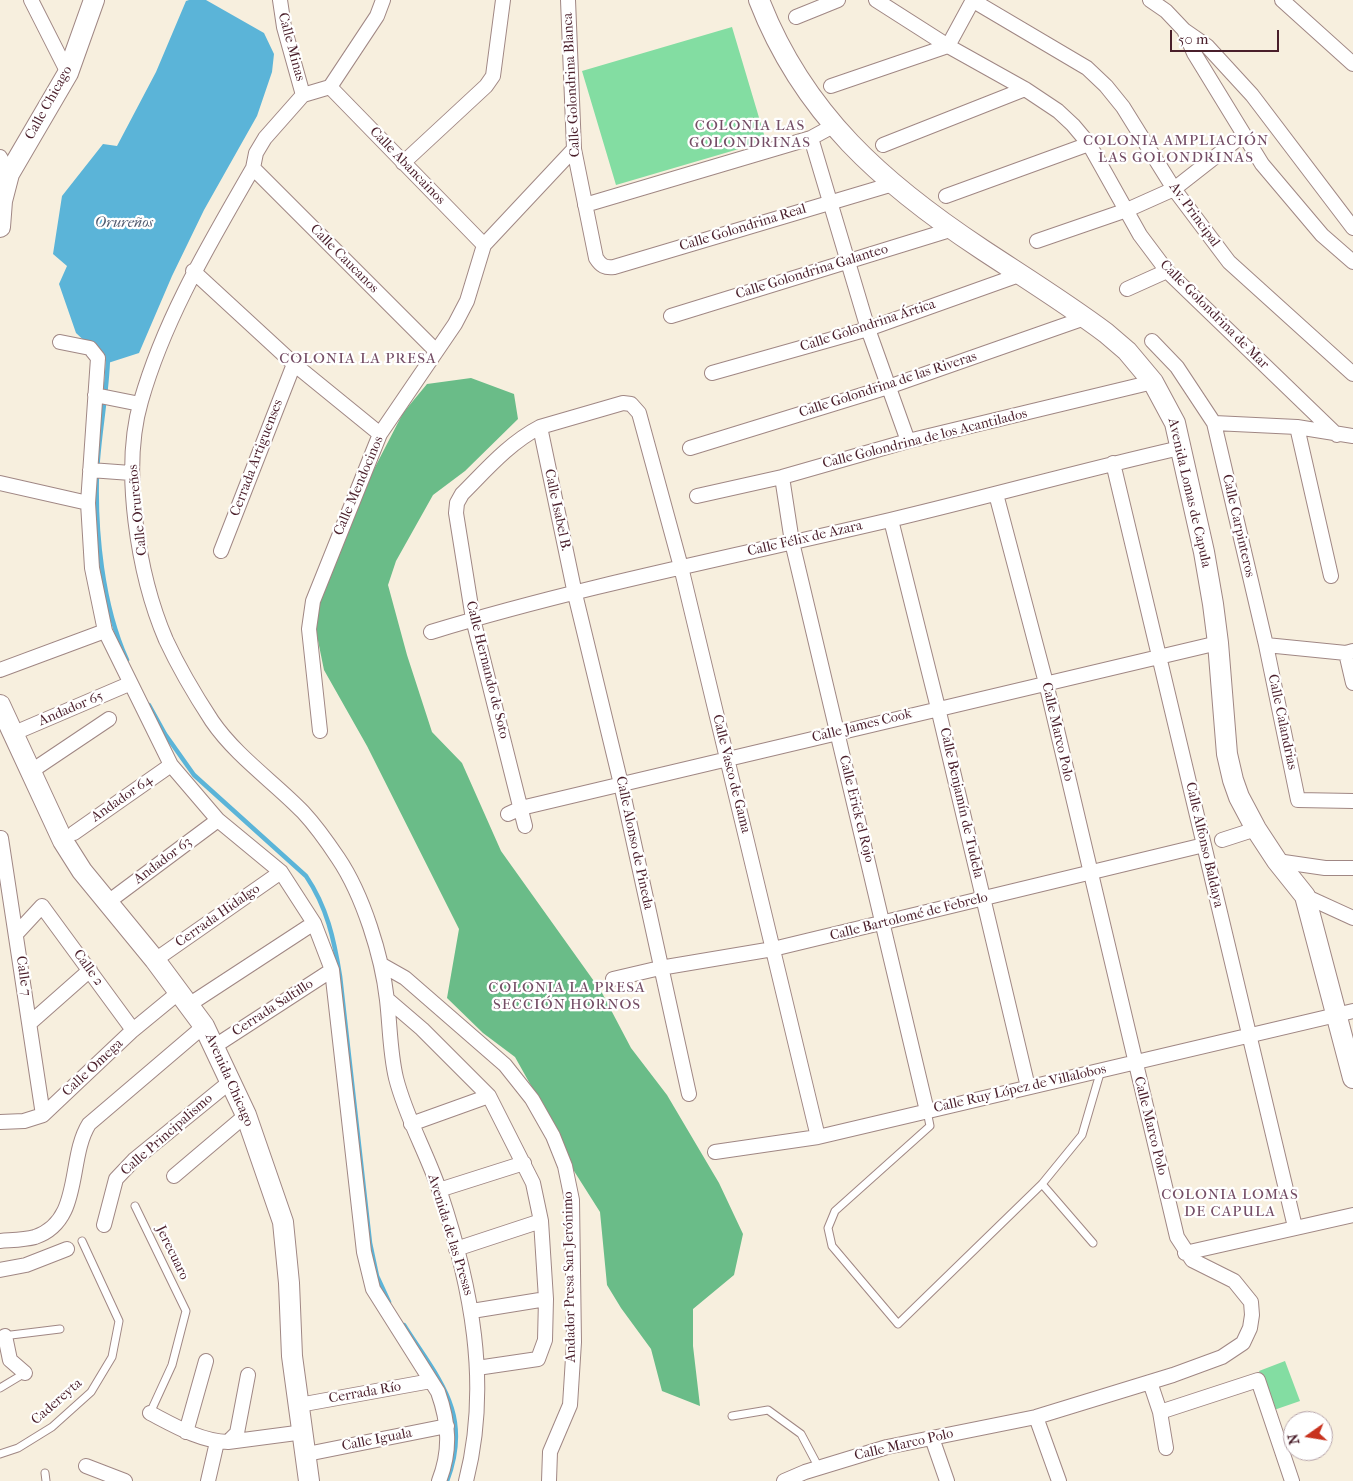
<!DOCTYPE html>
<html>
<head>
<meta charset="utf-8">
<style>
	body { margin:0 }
	#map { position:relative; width:1353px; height:1481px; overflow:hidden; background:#f7efde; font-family:"IM FELL French Canon",serif }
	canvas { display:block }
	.north { position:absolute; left:1283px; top:1411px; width:50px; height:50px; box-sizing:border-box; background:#fff; border:1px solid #b7a5aa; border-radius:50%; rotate:257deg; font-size:14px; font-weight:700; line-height:20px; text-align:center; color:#4a1f2b }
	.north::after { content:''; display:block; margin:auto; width:18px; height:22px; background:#c8321e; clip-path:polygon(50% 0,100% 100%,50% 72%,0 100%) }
	.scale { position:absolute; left:1170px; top:30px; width:109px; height:22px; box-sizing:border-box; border:2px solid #4a1f2b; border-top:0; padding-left:6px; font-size:15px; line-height:18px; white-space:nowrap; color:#4a1f2b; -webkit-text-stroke:4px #fff; paint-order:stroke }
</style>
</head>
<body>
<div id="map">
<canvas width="1353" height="1481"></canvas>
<div class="north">N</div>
<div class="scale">50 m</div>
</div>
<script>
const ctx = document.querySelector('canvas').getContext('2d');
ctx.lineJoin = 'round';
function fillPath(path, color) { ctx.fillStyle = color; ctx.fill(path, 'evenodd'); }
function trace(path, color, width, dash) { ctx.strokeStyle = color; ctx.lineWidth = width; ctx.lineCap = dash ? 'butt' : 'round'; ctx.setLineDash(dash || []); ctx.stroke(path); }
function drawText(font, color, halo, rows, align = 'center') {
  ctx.font = font + ' "IM FELL French Canon",serif'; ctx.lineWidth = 4.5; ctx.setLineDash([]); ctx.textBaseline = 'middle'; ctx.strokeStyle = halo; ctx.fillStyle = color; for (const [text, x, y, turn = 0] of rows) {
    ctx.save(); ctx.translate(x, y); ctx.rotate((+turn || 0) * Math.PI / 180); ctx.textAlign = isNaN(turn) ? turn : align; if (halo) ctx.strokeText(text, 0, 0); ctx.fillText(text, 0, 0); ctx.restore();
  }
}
fillPath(new Path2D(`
	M732 27 766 141 616 185 582 71Z
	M1285 1361 1300 1401 1274 1410 1259 1371Z`), '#83dda2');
fillPath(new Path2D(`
	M471 378 514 394 518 419 465 471 433 495 396 561 388 585 407 655 432 732 462 763 501 851 601 991 631 1048 667 1095 719 1183 743 1234 734 1275 693 1309V1346L700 1406 662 1391 651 1349 621 1308 607 1285 600 1212 574 1171 548 1116 515 1057 483 1033 447 998 459 929 367 746 324 670 314 621 341 539 373 471 403 413 427 384Z`), '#6abc88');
fillPath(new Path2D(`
	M189 0H206L264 33 274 54 272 72 257 116 204 210 172 276 139 353 108 363 76 333 59 284 67 266 53 254 62 196 103 144 117 146 156 72 186 1Z`), '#5bb4d8');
trace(new Path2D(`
	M108 357C107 395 99 433 97 472 95 531 102 605 127 660
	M149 705 165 734 194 775 306 876C327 907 334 939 340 976L370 1243 377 1276 389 1302
	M404 1325C438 1379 473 1413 447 1481`), '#5bb4d8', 4.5);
const lane = new Path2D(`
	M927 1111 930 1126 835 1211 828 1228 832 1246 898 1324 1042 1184 1082 1135 1101 1070
	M1042 1184 1093 1243
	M135 1206 186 1311 172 1365 150 1413
	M3 1336 60 1329
	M0 1388 25 1373
	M732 1416 768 1410 801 1434 819 1468
	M0 1454 18 1448 52 1427 91 1392 112 1357 119 1321 82 1241
	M45 1473 46 1481`);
const street = new Path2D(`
	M31 0 68 73
	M280 0 284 27 303 95
	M383 0 377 16 330 87 303 95 265 138 256 153 253 168C210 243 165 317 141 401 121 469 138 575 166 640 179 668 195 695 212 721 236 756 274 782 303 812 316 826 328 843 338 858 363 895 382 956 387 1000 390 1026 390 1053 396 1078 406 1118 427 1153 440 1192 471 1285 491 1384 466 1481
	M568 0 574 149 596 258C601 266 605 268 614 267L893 184
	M876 0 948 46 1025 89 1058 111 1073 125 1089 144 1140 235 1167 271 1337 435
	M972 0 1087 68 1106 86 1123 107 1174 189 1229 262 1353 374
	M1150 0 1166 11 1184 30 1194 53 1262 164 1322 235 1353 262
	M1282 0 1353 64
	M796 17 838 0
	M1184 30 1207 46 1252 95 1353 228
	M831 86 948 46 973 0
	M330 87 484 245
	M811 138 868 329 908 441
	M883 145 1025 89
	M0 157 9 174
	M403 163 486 86 493 76 503 0
	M253 168 436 351
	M946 196 1089 144
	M585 205 811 138 833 126
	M1037 241 1127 210 1174 189 1243 135
	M193 271 294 364 380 434
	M1127 289 1167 271
	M671 316 953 229
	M1152 341 1177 367 1214 423 1266 645 1298 800 1353 801
	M60 342 90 348 98 358 88 503 92 568 105 631 171 765 218 820 281 872 314 923 332 970 364 1252 373 1289 438 1392C449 1423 451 1450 439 1481
	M712 373 868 329 1022 274
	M95 395 140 404
	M1214 423 1297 427 1353 436
	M540 427 575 594 621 784 689 1094
	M1297 427 1331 576
	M690 448 888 387 1085 318
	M1113 463 1295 1227
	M90 470 131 473
	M782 477 792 542 927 1111
	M0 483 88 503
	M697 496 782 477 908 441 1153 382
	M891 520 938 708 1028 1087
	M221 551 294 364
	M431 632C582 586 737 556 890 520 987 497 1083 470 1180 448
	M1266 645 1346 653 1353 651
	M1346 653 1353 683
	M0 670 105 631
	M320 731 309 629 313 601 380 434 455 324 467 301 484 245 574 149
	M12 734 129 684
	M30 772 109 719
	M508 814 521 808 1218 643
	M525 826 473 619 456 513 457 503 462 494C486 470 509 443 540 427L623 403 631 404 639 413 681 567 818 1137
	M74 833 171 765
	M1 838 43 1115
	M1222 840 1256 829
	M1277 861 1325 868H1353
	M1305 896 1353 918
	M108 902 218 820
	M17 933 42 906 133 1030
	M155 960 281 872
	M382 965 405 978 505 1065 532 1099 553 1136 565 1166 572 1200 574 1342 570 1405 550 1452 549 1481
	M613 979 660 968 773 949 1204 845
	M387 999 422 1029 489 1096 533 1183 541 1221 546 1299 545 1340 538 1359 477 1368
	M187 1006 314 923
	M30 1023 90 970
	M215 1046 332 970
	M0 1122 24 1121 43 1115 133 1030 178 993
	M411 1124 489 1096
	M715 1152 818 1137 1353 1011
	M174 1176 246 1115
	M439 1190 524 1163
	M104 1225 116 1179 134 1160 231 1081
	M0 1241C11 1240 24 1240 35 1237 83 1221 67 1159 89 1124L204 1026
	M456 1249 541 1221
	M1185 1253 1353 1215
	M0 1270 26 1265 67 1249
	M472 1311 546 1299
	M5 1336 10 1360 25 1373
	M1150 1382 1160 1412 1166 1448
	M299 1405 431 1381
	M1160 1412 1258 1380 1292 1481
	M150 1413C175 1426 200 1441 228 1442L304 1432
	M1036 1417 1059 1481
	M186 1432 206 1361
	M932 1438 947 1481
	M228 1442 237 1433 248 1375
	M307 1454 447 1426
	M86 1466 125 1481
	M208 1481 217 1442
	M784 1481 805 1472 887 1447 1036 1417 1173 1375 1222 1357 1243 1343 1250 1328 1252 1315 1251 1302 1234 1281 1192 1260 1177 1237 1046 683 996 494`);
const secondary = new Path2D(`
	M759 0C803 114 883 184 983 250 1024 277 1066 303 1106 333L1127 351 1153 382 1175 423 1204 552 1213 604 1218 643 1227 754 1233 780 1239 797 1256 829 1277 861 1305 896 1353 1078
	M0 227 2 201 9 174 68 73 94 0
	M0 705 63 841 82 871 155 960 204 1026 246 1115 283 1222 289 1283 292 1356 309 1481`);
trace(lane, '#a08784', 9);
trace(street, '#a08784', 16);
trace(secondary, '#a08784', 22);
trace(lane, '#fff', 7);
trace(street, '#fff', 14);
trace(secondary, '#fff', 20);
drawText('14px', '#4a1f2b', '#fff', [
	["Calle Minas",291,47,75],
	["Calle Golondrina Blanca",572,85,-93],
	["Calle Chicago",49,103,-61],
	["Calle Abancainos",407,166,46],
	["Av. Principal",1194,215,54],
	["Calle Golondrina Real",743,228,-17],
	["Calle Caucanos",344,259,45],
	["Calle Golondrina Galanteo",812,272,-17],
	["Calle Golondrina de Mar",1214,315,45],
	["Calle Golondrina Ártica",868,326,-18],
	["Calle Golondrina de las Riveras",888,385,-18],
	["Calle Golondrina de los Acantilados",925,439,-14],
	["Cerrada Artiguenses",257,458,-69],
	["Calle Mendocinos",359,486,-67],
	["Avenida Lomas de Capula",1189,493,77],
	["Calle Orureños",138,510,-96],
	["Calle Isabel B.",557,510,78],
	["Calle Carpinteros",1238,526,77],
	["Calle Félix de Azara",805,539,-13],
	["Calle Hernando de Soto",487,670,76],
	["Andador 65",71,709,-23],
	["Calle Calandrias",1282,722,78],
	["Calle James Cook",862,726,-14],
	["Calle Marco Polo",1057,732,77],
	["Calle Vasco de Gama",731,774,76],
	["Andador 64",122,799,-35],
	["Calle Benjamín de Tudela",961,803,77],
	["Calle Erick el Rojo",856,809,76],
	["Calle Alonso de Pineda",634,843,78],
	["Calle Alfonso Baldaya",1204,845,77],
	["Andador 63",163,861,-37],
	["Cerrada Hidalgo",218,916,-35],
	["Calle Bartolomé de Febrelo",909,917,-14],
	["Calle 2",88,968,54],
	["Calle 7",23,976,82],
	["Cerrada Saltillo",273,1008,-33],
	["Calle Omega",93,1068,-43],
	["Avenida Chicago",229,1080,66],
	["Calle Ruy López de Villalobos",1020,1089,-13],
	["Calle Marco Polo",1150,1126,76],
	["Calle Principalismo",167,1135,-41],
	["Avenida de las Presas",450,1235,73],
	["Jerecuaro",172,1253,64],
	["Andador Presa San Jerónimo",570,1277,-91],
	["Cerrada Río",365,1393,-10],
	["Cadereyta",57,1402,-41],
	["Calle Iguala",377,1440,-11],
	["Calle Marco Polo",904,1445,-13]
]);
ctx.letterSpacing = '1px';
drawText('15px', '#744d65', '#fff', [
	["COLONIA LAS",750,126],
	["GOLONDRINAS",750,143],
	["COLONIA AMPLIACIÓN",1176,141],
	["LAS GOLONDRINAS",1176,158],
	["COLONIA LA PRESA",358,359],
	["COLONIA LA PRESA",567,988],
	["SECCIÓN HORNOS",567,1005],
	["COLONIA LOMAS",1230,1195],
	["DE CAPULA",1230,1212]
]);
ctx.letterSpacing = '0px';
drawText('italic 15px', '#515b70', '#fff', [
	["Orureños",124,223]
]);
</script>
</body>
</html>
